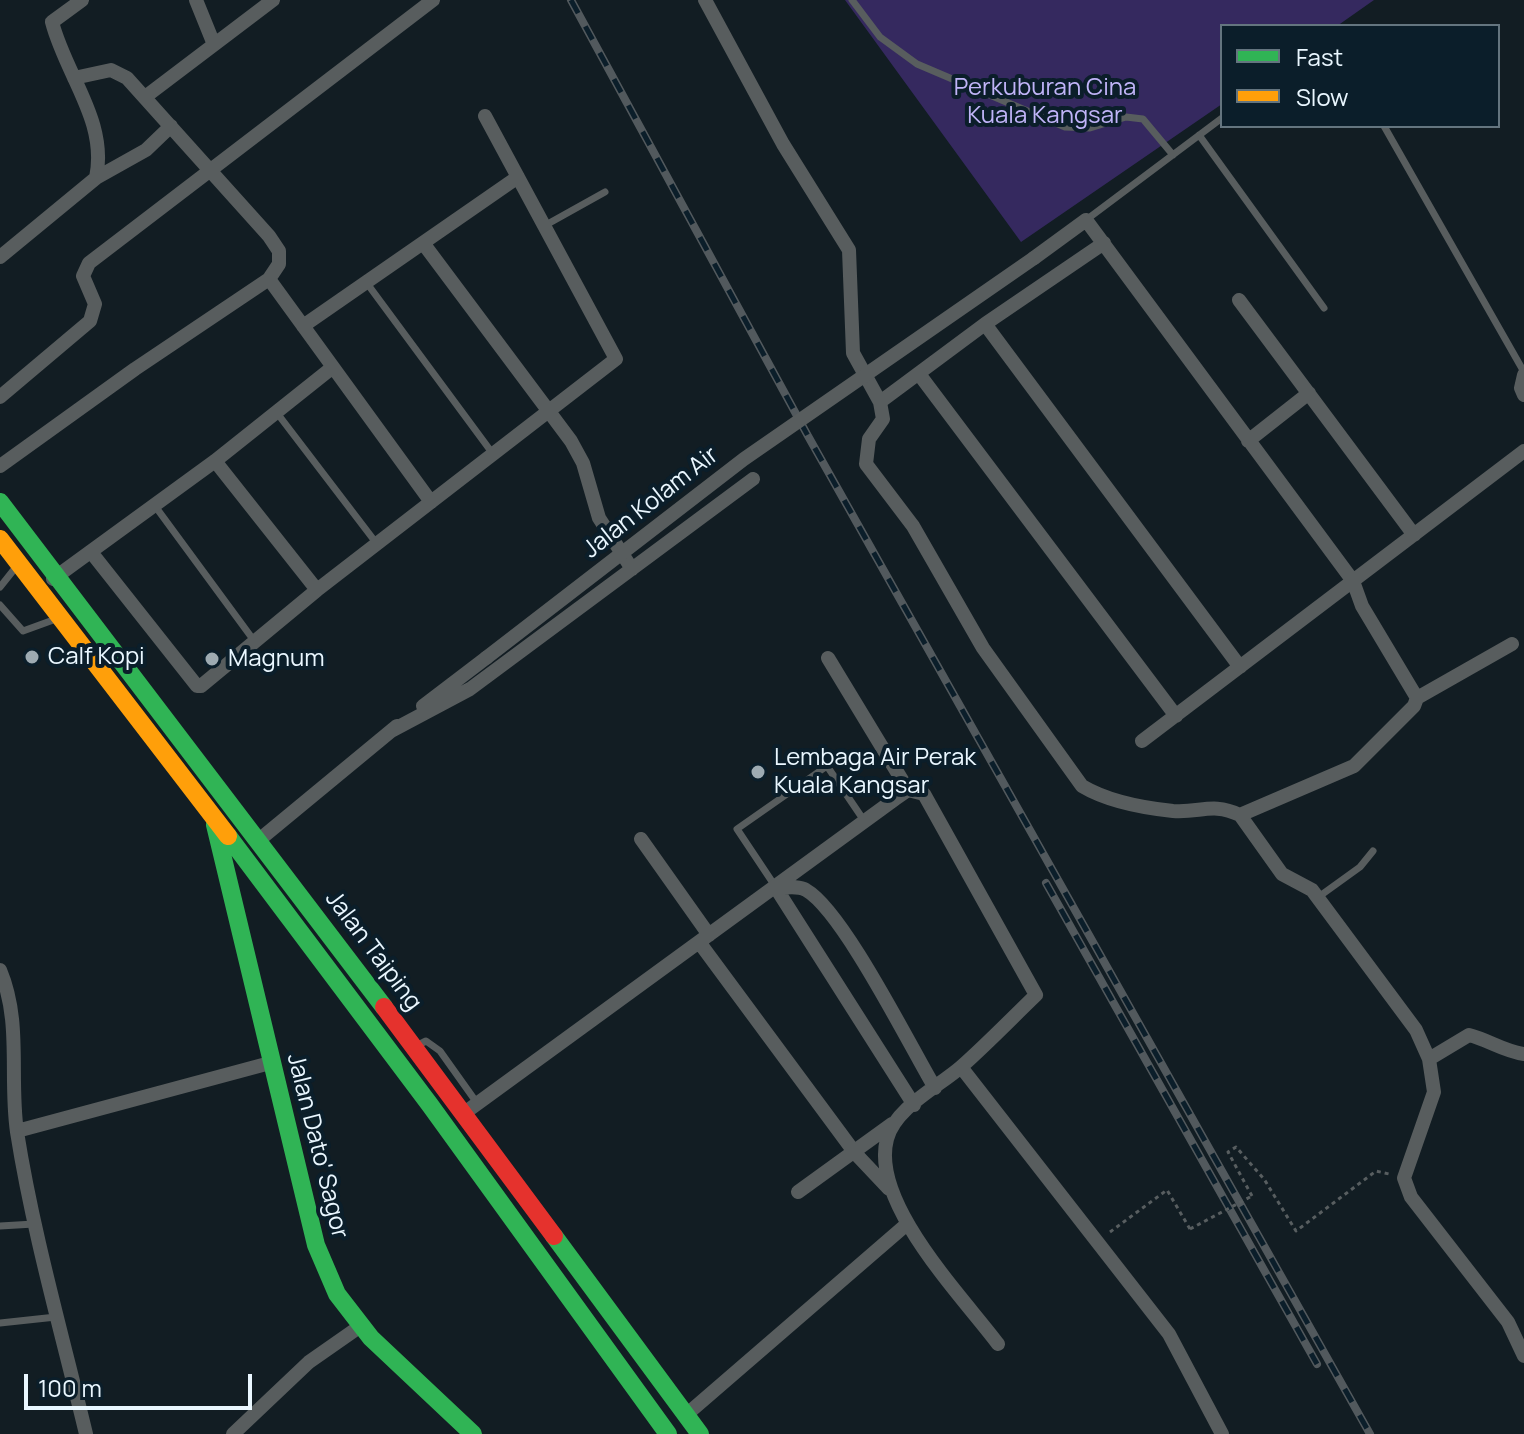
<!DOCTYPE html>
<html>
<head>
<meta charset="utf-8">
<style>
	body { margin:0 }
	#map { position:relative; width:1524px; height:1434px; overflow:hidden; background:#121d23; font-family:Manrope,sans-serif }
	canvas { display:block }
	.legend { position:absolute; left:1220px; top:24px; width:280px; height:104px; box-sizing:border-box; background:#0b1e2a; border:2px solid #64757f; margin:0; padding:10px 14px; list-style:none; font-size:24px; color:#eaf7ff }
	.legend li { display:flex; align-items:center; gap:16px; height:40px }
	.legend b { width:40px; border:2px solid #64757f }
	.scale { position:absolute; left:24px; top:1374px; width:228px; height:36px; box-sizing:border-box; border:4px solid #eaf7ff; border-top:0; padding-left:10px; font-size:24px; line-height:28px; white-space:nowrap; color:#eaf7ff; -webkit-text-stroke:6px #0b1e2a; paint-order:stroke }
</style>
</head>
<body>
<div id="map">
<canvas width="1524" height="1434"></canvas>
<ul class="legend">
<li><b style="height:10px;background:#30b455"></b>Fast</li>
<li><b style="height:10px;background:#ff9f0a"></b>Slow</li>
</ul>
<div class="scale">100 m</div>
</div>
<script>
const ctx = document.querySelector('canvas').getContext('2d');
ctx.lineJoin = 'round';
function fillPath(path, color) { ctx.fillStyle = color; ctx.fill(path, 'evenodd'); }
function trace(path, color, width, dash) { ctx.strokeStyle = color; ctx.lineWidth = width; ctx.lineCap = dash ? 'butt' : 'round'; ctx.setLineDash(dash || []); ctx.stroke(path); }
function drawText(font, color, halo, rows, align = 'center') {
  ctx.font = font + ' Manrope,sans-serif'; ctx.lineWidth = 8; ctx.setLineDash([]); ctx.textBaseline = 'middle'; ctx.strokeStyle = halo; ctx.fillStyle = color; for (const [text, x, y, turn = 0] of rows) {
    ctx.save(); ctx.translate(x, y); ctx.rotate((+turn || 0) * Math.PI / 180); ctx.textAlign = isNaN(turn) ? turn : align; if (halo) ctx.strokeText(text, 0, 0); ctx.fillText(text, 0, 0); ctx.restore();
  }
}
fillPath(new Path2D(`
	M845 0H1374L1337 26H1222V104L1021 242Z`), '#35295f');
trace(new Path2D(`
	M1252 1196 1228 1152 1236 1147 1264 1179 1296 1231 1376 1171 1389 1174
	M1110 1232 1167 1190 1190 1229`), '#585e60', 3, [4, 4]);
trace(new Path2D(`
	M852 0 880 37 917 64 1065 127 1090 128 1126 117 1143 119 1173 155
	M1384 126 1524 372
	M1199 135 1324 308
	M1086 220 1222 118
	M544 226 605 192
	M366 282 493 454
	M277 413 377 544
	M155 506 255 642
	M0 587 16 567
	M0 605 23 631 56 619
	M775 886 737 829 827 766 865 822
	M1317 898 1360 867 1373 851
	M420 1044 426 1041 440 1051 477 1103
	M0 1226 34 1224
	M0 1323 56 1317`), '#585d5e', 7);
trace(new Path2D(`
	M196 0 213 42
	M705 0 783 144 849 250 853 353 880 402 883 419 869 439 866 464 913 526 983 648 1082 786C1107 801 1144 808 1173 811 1201 813 1212 802 1240 815
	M145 97 273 0
	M96 178 146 150 171 126
	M423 243 571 441 583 463 599 518 632 569
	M0 257 96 178C108 121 66 76 52 22L82 0
	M1034 258 1086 220 1353 581 1362 606 1417 698 1414 706 1354 766 1240 815 1282 874 1312 890 1416 1030 1429 1059 1434 1092 1404 1178 1411 1197 1508 1322 1524 1356
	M269 279 431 502
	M1239 300 1414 535
	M985 324 1240 667
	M303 326 518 177
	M919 374 1176 716
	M1524 375 1521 388 1524 395
	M0 397 90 321 95 304 83 276 89 263 433 0
	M880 402 985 324 1104 243
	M1248 441 1309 393
	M215 461 317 590
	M0 466 135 369 269 279 279 264V251L269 236 127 78 111 70 74 78
	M91 552 197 686H201L317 590 616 359 485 116
	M53 579 215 461 333 367
	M828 658 908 790
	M1417 698 1512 644
	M423 706 486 658
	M391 731 470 689 753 479
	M1142 741 1524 451
	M641 839 709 935
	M259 840 397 726
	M776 888C785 888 798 885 806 890 843 911 910 1046 935 1088
	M776 888 914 1105
	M699 942 855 1153 889 1189
	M0 970C22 1022 9 1077 17 1132 33 1233 62 1334 86 1434
	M1429 1059 1469 1035C1489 1040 1503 1051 1524 1054
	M961 1067 1169 1334 1222 1434
	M463 1114 895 799 908 790 924 794 1036 995C1011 1019 987 1044 961 1067 938 1087 895 1108 887 1139 870 1202 962 1296 998 1344
	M17 1131 270 1063
	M798 1192 892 1124
	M686 1415 907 1224
	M233 1434 309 1362 362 1325`), '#585d5e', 14);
trace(new Path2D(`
	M0 502 384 1007
	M215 825 316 1245 337 1294 371 1338 473 1434
	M228 836 430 1105 668 1434
	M554 1236 700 1434`), '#30b455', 18);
trace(new Path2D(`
	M0 539 228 836`), '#ff9f0a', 18);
trace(new Path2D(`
	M384 1007 554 1236`), '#e5322d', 18);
const rail = new Path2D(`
	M571 0 808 436 1370 1434
	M1046 883 1317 1364`);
trace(rail, '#52595d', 8);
trace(rail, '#0b1e2a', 5, [15]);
trace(new Path2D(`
	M1190 1229 1252 1196`), '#585e60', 3, [4, 4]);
trace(new Path2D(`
	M486 658 744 459 1034 258`), '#585d5e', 14);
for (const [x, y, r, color] of [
	[32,657,8,"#9eabb2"],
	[212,659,8,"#9eabb2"],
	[758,772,8,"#9eabb2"]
]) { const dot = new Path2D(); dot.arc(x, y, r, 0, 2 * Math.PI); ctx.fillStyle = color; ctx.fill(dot); trace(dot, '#0b1e2a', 3); }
drawText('24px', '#c0b4f8', '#0b1e2a', [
	["Perkuburan Cina",1045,88],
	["Kuala Kangsar",1045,116]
]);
drawText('24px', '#eaf7ff', '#0b1e2a', [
	["Jalan Kolam Air",651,503,-38],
	["Jalan Taiping",373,951,53],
	["Jalan Dato' Sagor",317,1146,76]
]);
drawText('24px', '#eaf7ff', '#0b1e2a', [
	["Calf Kopi",48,657],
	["Magnum",228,659],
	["Lembaga Air Perak",774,758],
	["Kuala Kangsar",774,786]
], 'left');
</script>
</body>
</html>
